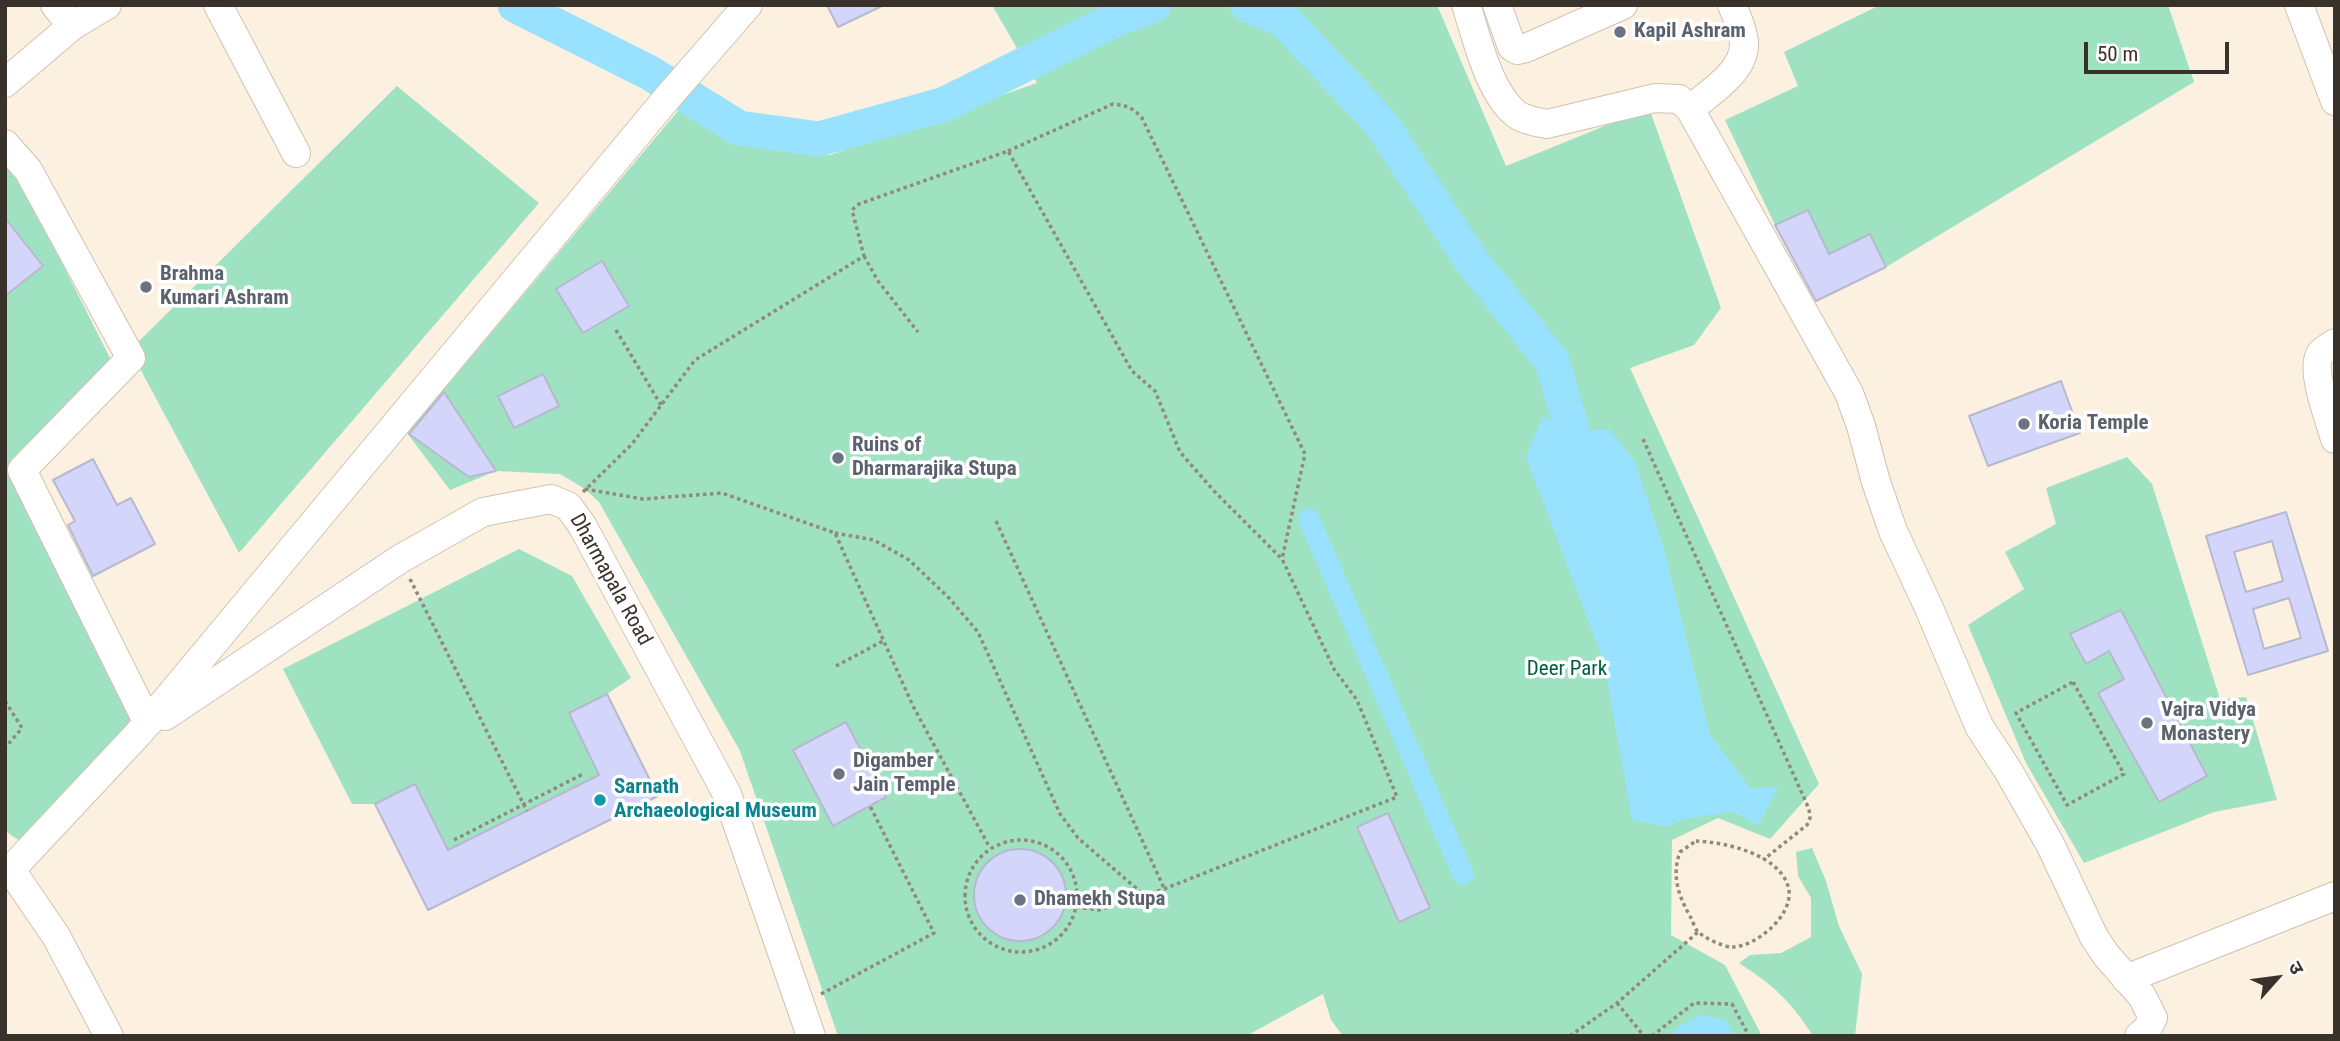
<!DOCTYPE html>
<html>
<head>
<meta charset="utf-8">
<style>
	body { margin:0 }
	#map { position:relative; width:2340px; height:1041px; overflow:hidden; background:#fcf0e0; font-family:"Roboto Condensed","Noto Sans Devanagari",sans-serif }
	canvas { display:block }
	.frame { position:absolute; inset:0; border:7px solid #38322a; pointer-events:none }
	.north { position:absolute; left:2242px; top:943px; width:70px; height:70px; -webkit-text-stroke:5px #fff; paint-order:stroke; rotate:62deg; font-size:19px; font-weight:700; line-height:28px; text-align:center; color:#38322a }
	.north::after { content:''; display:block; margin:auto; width:24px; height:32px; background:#38322a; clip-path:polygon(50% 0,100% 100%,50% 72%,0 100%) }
	.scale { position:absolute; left:2084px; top:42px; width:145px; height:32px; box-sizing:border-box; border:4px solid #38322a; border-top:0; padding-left:9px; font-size:21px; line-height:24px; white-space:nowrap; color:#38322a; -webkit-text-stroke:5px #fff; paint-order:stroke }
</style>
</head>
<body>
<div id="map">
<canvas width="2340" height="1041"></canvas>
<div class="frame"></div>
<div class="north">उ</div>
<div class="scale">50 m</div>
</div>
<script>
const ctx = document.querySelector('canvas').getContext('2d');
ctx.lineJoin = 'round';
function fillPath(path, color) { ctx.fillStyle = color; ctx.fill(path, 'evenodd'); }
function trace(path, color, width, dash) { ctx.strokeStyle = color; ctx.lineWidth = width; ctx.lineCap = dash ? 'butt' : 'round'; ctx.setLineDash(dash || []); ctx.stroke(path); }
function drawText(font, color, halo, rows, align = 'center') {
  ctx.font = font + ' "Roboto Condensed",sans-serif'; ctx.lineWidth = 7; ctx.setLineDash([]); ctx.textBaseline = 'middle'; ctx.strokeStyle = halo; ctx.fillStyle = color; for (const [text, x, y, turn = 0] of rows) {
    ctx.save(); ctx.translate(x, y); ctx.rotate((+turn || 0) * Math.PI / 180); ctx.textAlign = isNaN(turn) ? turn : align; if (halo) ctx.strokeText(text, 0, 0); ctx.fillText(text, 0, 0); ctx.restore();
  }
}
fillPath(new Path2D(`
	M992 5H1437L1506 166 1649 108 1721 308 1694 345 1630 368 1819 784 1770 839 1718 818 1672 840 1671 935 1725 965 1762 1036H1343L1331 1020 1323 994 1246 1036H838L740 751 599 502 585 489 560 474 496 471 450 490 407 433 683 105 744 145 830 155 1037 83Z
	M1880 5H2168L2194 82 1886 267 1870 234 1829 254 1808 210 1775 225 1725 120 1798 86 1784 52Z
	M397 86 539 203 239 553 130 350Z
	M5 160 21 182 114 366 16 472 143 708 20 841 5 831Z
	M2127 457 2152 484 2220 699 2246 697 2277 800 2214 812 2084 863 2026 763 1968 625 2024 589 2005 552 2056 524 2046 488Z
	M519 549 572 576 631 678 607 694 569 713 599 775 448 850 415 784 375 804H352L283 669Z
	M1812 848 1826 881 1839 926 1862 974 1855 1036H1813C1790 1000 1774 986 1739 963L1750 955 1781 953 1811 937V898L1798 876 1796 852Z`), '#9fe2c1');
fillPath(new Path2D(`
	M1543 416 1573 431 1610 429 1635 462 1663 545 1710 735 1750 788H1778L1758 825 1734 812 1683 819 1668 827 1632 820 1604 662 1526 457Z
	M1701 1015 1726 1020 1734 1036H1670L1680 1025Z`), '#98e2ff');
trace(new Path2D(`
	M1309 519 1463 874`), '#98e2ff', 21);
trace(new Path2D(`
	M515 5 650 73 739 128 819 139 945 104 1118 18 1154 5
	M1248 5 1283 19 1380 122 1471 260 1552 361 1586 477`), '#98e2ff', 35);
const building = new Path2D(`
	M827 5H884L838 27Z
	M1808 210 1829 254 1870 234 1886 267 1816 301 1775 225Z
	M5 218 43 266 5 296Z
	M602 261 629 306 583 333 556 289Z
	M543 374 559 406 514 428 498 396Z
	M2061 381 2080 433 1988 466 1969 416Z
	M444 392 496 471 469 477 409 434Z
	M93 459 117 505 131 498 155 544 93 576 68 525 75 521 53 480Z
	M2286 512 2328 651 2248 675 2206 536ZM2272 541 2283 581 2246 592 2234 552ZM2289 598 2301 638 2264 649 2253 609Z
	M2121 610 2207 776 2159 802 2098 693 2124 679 2109 651 2086 664 2070 634Z
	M607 694 658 796 428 910 375 804 415 784 448 850 599 775 569 713Z
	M846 722 886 797 833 826 793 750Z
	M1388 813 1430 908 1399 922 1357 827Z
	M974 895a46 46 0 1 1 92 0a46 46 0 1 1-92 0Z`);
fillPath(building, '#d3d6fa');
trace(building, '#b7b9ce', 2);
const minor = new Path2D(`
	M55 5 72 26
	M218 5 296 153
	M1466 5C1477 38 1488 91 1516 114 1524 120 1537 122 1547 124L1655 98 1679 99 1690 109 1849 393 1861 426 1876 482 1893 531 1929 608 1979 726 2009 772 2050 844 2094 937 2106 955 2142 996 2153 1018 2147 1029 2139 1036
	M1497 5 1512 47 1517 50 1526 48 1623 5
	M2299 5 2335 101
	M5 83 72 26 107 5
	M1690 109C1709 93 1746 71 1744 42 1743 30 1737 17 1732 5
	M5 144 28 170 131 358 22 470 148 723
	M2335 343C2330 346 2325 349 2321 353 2309 368 2330 420 2335 439
	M165 716 400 559 483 512 551 499 568 506 582 525 727 794 811 1036
	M11 870 56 936 109 1036
	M5 876 138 734 668 97 748 5
	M2126 979 2335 896`);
trace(minor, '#d1c2af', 30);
trace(new Path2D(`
	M1008 151 1113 104C1126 105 1133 108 1142 118L1305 454 1282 559
	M864 256 878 281 918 332
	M616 330 661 405
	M1643 439 1809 809 1810 818 1807 825 1763 860
	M585 489 643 499 722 493 835 533 913 706 990 848
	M583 492 632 444 695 360 864 256 852 210 859 204 1008 151 1132 371 1155 391 1180 452 1214 491 1282 559 1334 669 1357 700 1397 797 1164 889 1099 910 1076 907
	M996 521 1164 888
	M835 533 874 540 909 560 949 598 978 632 1060 814 1078 838 1144 895
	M410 579 527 811
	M836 666 883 641
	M2073 682 2124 774 2067 805 2016 713Z
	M5 701 22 728 5 748
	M454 840 585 773
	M965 896a56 56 0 1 1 112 0a56 56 0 1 1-112 0Z
	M1696 841C1725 842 1784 855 1789 891 1792 917 1755 947 1732 947 1723 947 1705 938 1698 932 1695 929 1693 922 1691 918 1679 897 1671 876 1680 852Z
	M821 994 934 933 870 806
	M1617 1003 1644 1036
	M1570 1036 1617 1003 1698 932
	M1652 1036 1694 1003 1732 1004 1749 1036`), '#92897d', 3.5, [3.5, 3.5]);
trace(minor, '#fff', 28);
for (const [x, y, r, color] of [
	[1620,32,7,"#6b7280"],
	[146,287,7,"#6b7280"],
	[2024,424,7,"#6b7280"],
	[838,458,7,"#6b7280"],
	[2147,723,7,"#6b7280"],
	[839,774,7,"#6b7280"],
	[600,800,7,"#0f9aa8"],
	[1020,900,7,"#6b7280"]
]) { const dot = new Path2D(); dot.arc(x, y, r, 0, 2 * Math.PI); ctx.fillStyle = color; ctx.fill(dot); trace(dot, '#fff', 2.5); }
drawText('bold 21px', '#5b616d', '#fff', [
	["Kapil Ashram",1634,32],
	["Brahma",160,275],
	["Kumari Ashram",160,299],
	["Koria Temple",2038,424],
	["Ruins of",852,446],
	["Dharmarajika Stupa",852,470],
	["Vajra Vidya",2161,711],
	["Monastery",2161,735],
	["Digamber",853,762],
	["Jain Temple",853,786],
	["Dhamekh Stupa",1034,900]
], 'left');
drawText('21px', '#38322a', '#fff', [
	["Dharmapala Road",610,580,61]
]);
drawText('21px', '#025d3f', '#fff', [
	["Deer Park",1567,670]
]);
drawText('bold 21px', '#0d838f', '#fff', [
	["Sarnath",614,788],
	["Archaeological Museum",614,812]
], 'left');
</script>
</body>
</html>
